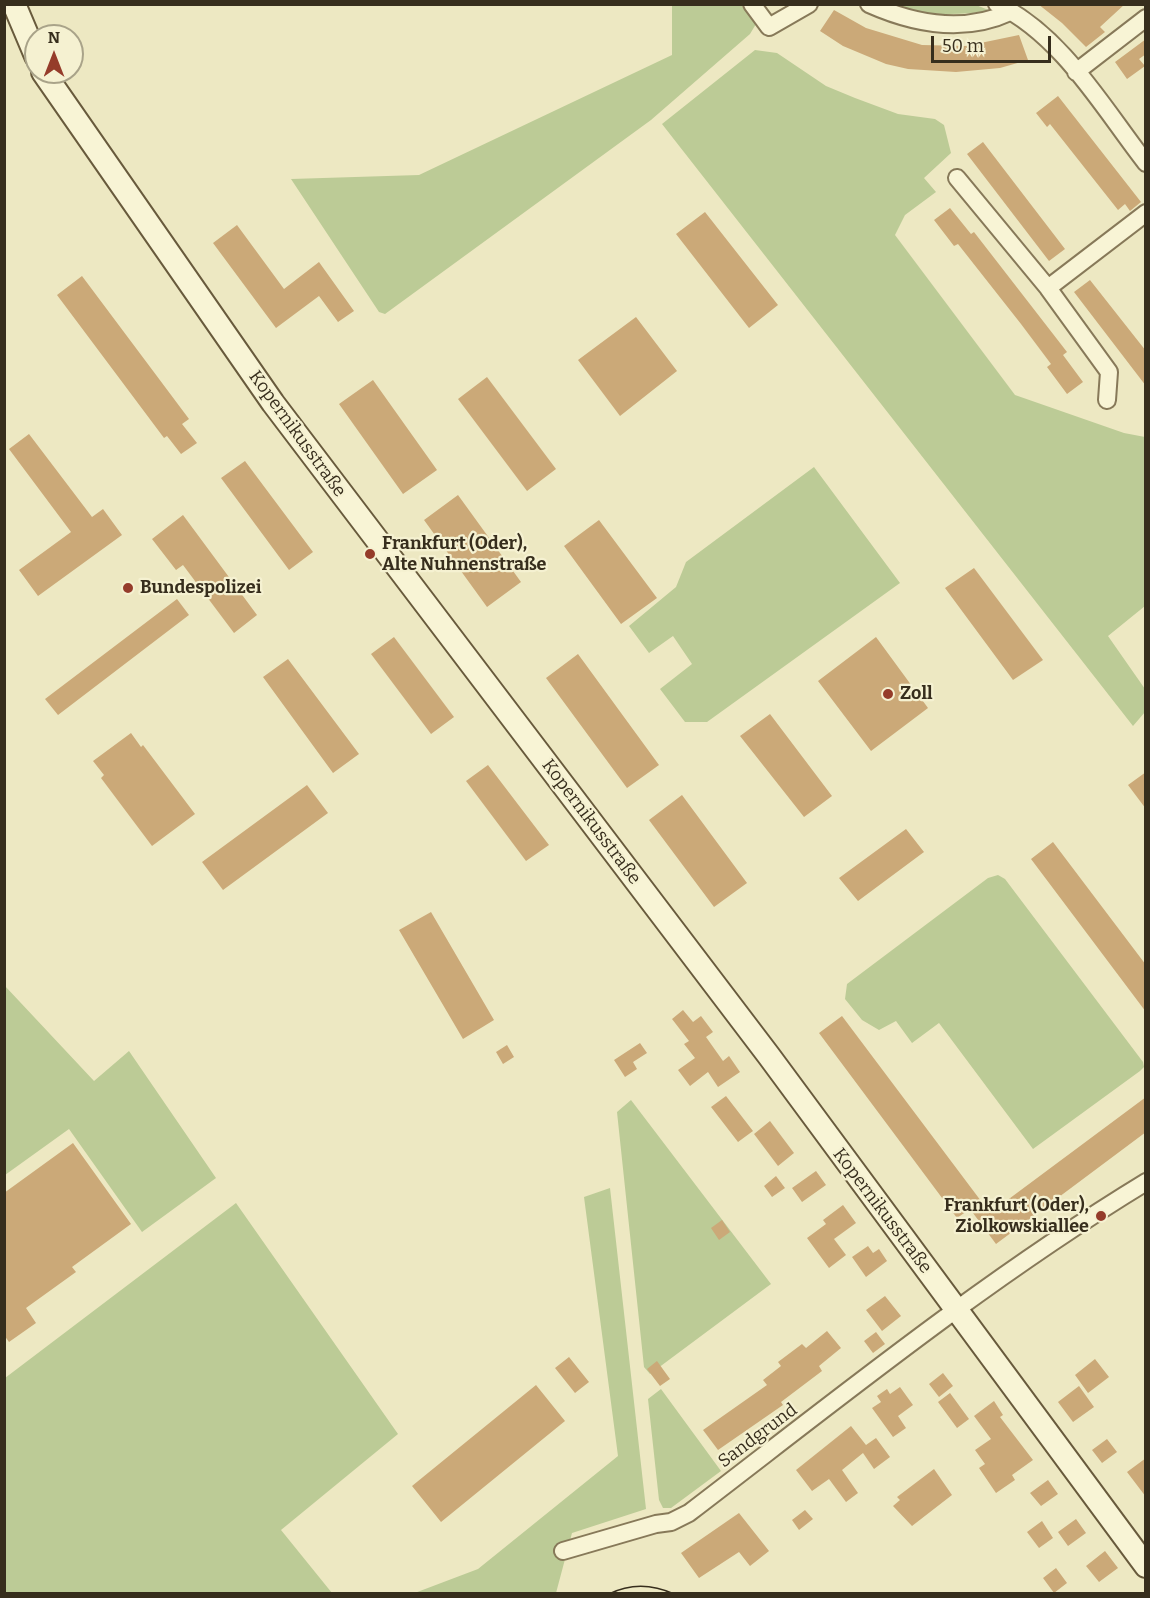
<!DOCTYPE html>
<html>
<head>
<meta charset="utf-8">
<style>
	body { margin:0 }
	#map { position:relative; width:1150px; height:1598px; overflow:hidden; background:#ede8c2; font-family:Bitter,serif }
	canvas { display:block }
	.frame { position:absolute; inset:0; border:6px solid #372e1d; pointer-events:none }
	.north { position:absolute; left:24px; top:24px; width:60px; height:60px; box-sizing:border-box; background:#f5f1d1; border:2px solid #a9a389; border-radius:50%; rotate:0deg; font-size:16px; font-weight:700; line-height:24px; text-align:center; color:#372e1d }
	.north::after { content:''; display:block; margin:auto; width:21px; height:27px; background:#953c2a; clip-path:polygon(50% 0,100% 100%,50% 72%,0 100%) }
	.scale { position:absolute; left:931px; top:36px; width:120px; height:27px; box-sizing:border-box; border:3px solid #372e1d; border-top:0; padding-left:8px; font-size:18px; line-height:21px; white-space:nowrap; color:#372e1d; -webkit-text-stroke:4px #f5f1d1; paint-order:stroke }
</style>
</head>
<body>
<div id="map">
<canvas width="1150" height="1598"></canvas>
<div class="frame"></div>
<div class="north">N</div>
<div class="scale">50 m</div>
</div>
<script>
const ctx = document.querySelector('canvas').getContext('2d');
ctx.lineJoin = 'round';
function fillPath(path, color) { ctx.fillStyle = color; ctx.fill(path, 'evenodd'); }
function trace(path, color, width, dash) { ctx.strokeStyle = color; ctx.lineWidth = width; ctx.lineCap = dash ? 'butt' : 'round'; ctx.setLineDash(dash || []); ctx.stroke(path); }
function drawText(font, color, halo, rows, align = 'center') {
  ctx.font = font + ' Bitter,serif'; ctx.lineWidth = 4.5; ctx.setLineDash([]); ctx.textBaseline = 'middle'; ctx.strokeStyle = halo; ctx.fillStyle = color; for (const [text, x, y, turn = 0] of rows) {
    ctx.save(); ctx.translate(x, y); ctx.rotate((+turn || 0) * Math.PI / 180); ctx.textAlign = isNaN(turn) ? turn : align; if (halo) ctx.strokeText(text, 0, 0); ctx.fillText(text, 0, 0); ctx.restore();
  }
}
fillPath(new Path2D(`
	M672 5H741L756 24 750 34 651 120 385 314 379 312 291 179 419 175 672 55Z
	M896 5H976L991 11C958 15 926 17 896 5Z
	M755 50 777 53 826 86 855 98 898 114 935 119 944 125 951 153 924 178 936 192 905 215 895 235 1015 395 1124 433 1145 437V606L1108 636 1145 689V712L1133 726 662 124Z
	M814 467 900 583 707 722H685L660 689 692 664 673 636 649 653 629 626 676 587 686 562Z
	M998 875 1005 879 1143 1062 1144 1067 1140 1071 1033 1149 939 1023 912 1043 896 1021 879 1030 862 1020 845 999 847 984 988 878Z
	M5 986 94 1081 129 1051 216 1178 142 1232 69 1129 5 1175Z
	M631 1100 771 1284 650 1374 644 1367 617 1112Z
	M610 1188 646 1509 572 1533 556 1593 412 1594 478 1569 618 1456 584 1197Z
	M236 1203 398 1434 281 1530 332 1593H5V1378Z
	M661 1389 721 1471 671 1508H663L659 1500 648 1399Z`), '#bccb96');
fillPath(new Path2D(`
	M1038 4H1125L1100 27 1105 32 1086 47 1062 23Z
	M834 10 866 28 922 45 966 46 1019 35 1028 60 1000 68 956 72 908 69 886 64 843 46 820 31Z
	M1146 39V54L1139 59 1145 66 1127 79 1115 62Z
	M1058 96 1141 202 1130 211 1125 204 1118 210 1050 124 1047 127 1036 113Z
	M983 142 1065 249 1049 261 967 154Z
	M950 208 971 234 974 232 1067 352 1063 355 1083 382 1067 394 1047 367 1051 364 1021 324 958 244 954 246 934 220Z
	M705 212 778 305 749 328 676 234Z
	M237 225 284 289 319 262 354 311 338 322 319 296 276 328 213 243Z
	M82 276 189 419 182 424 197 443 181 454 167 436 164 438 57 295Z
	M1090 280 1146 351V386L1074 292Z
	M636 317 677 371 620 416 578 360Z
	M487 377 556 469 527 491 458 399Z
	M373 380 437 470 403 494 339 404Z
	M29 434 92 517 103 509 122 535 38 596 19 570 71 532 9 449Z
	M245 461 313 552 289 570 221 478Z
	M458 495 521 582 487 607 424 520Z
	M183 515 257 615 234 633 183 565 176 570 152 539Z
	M599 520 657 598 621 624 564 546Z
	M974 568 1043 660 1013 680 945 588Z
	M177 599 189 615 58 715 45 699Z
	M394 637 454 717 431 734 371 654Z
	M876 637 928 708 871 751 818 681Z
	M578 654 659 765 627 788 546 678Z
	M288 659 359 754 333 773 263 677Z
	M770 714 832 796 804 817 740 736Z
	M131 733 141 747 143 745 195 814 152 846 101 778 104 775 93 761Z
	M488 765 549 845 526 861 466 781Z
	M1146 772V809L1128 785Z
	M307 785 328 813 223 890 202 862Z
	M682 795 747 883 714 907 649 820Z
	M906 829 924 852 858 901 839 878Z
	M1053 842 1146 965V1012L1031 859Z
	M431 912 494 1020 463 1039 399 930Z
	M683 1010 693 1022 701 1016 713 1032 706 1037 723 1061 729 1056 740 1072 718 1087 708 1072 690 1086 678 1070 695 1058 684 1044 689 1041 672 1019Z
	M842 1016 990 1213 1146 1097V1132L996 1244 970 1209 957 1218 819 1033Z
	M640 1043 647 1053 633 1062 637 1069 625 1077 614 1060Z
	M507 1045 514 1057 503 1064 496 1052Z
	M726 1096 753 1131 738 1142 711 1107Z
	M770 1121 794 1153 778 1166 754 1134Z
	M73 1143 131 1224 72 1267 76 1272 26 1308 36 1323 9 1342 4 1335V1193Z
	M816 1171 826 1185 802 1202 792 1188Z
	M776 1176 785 1188 772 1197 764 1186Z
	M843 1205 856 1223 834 1239 846 1255 829 1268 807 1238 826 1224 823 1220Z
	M722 1220 730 1232 719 1240 711 1228Z
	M868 1246 873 1253 879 1249 887 1261 866 1277 852 1257Z
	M885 1296 901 1316 882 1331 866 1310Z
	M827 1331 841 1348 819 1366 822 1371 781 1402 783 1405 718 1450 703 1430 767 1385 763 1380 781 1366 778 1362 802 1344 806 1348Z
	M876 1332 885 1344 873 1353 864 1341Z
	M569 1357 589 1382 575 1393 555 1368Z
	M1095 1359 1109 1377 1088 1393 1075 1375Z
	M657 1361 670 1379 660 1386 647 1369Z
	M943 1373 953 1386 939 1397 929 1384Z
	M536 1385 565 1421 441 1522 412 1486Z
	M1079 1386 1094 1407 1073 1422 1058 1402Z
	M900 1387 913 1405 898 1416 906 1428 893 1437 872 1408 881 1402 877 1396 887 1389 890 1394Z
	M950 1393 969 1419 957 1428 938 1402Z
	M994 1401 1003 1415 1000 1417 1033 1460 1012 1475 1015 1480 996 1493 979 1468 985 1464 975 1450 991 1439 974 1416Z
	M851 1426 866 1445 876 1438 890 1457 874 1469 863 1453 842 1470 858 1493 846 1502 829 1479 812 1491 796 1470Z
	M1107 1439 1117 1452 1102 1463 1092 1450Z
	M1146 1458V1497L1127 1472Z
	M934 1469 952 1495 912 1526 893 1506 900 1500 897 1497Z
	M1048 1480 1058 1494 1041 1506 1030 1493Z
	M805 1510 813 1519 799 1530 792 1520Z
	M739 1513 769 1551 750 1566 739 1552 699 1578 681 1553Z
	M1076 1519 1086 1533 1068 1546 1058 1532Z
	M1042 1521 1053 1538 1039 1548 1027 1532Z
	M1105 1551 1118 1568 1099 1582 1086 1566Z
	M1056 1568 1067 1583 1054 1593 1043 1578Z`), '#cba978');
const minor = new Path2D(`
	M752 4 769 27 809 4
	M869 4C914 24 963 34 1010 12
	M997 4C1062 35 1103 108 1146 163
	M1076 72 1146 18
	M957 178 1048 288 1109 372 1107 400
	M1048 288 1146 213
	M563 1551 656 1524 671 1522 689 1513C838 1399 985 1280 1146 1182`);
const secondary = new Path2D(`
	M14 4 36 56
	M43 72 273 403 769 1056 1146 1566`);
trace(minor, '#877959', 20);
trace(secondary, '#685a3c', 26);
trace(minor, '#f8f4d5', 16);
trace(secondary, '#f8f4d5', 22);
trace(new Path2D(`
	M609 1594C631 1583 652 1584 674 1594`), '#372e1d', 1.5);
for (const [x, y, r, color] of [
	[370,554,6,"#953c2a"],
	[128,588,6,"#953c2a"],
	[888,694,6,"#953c2a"],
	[1101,1216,6,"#953c2a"]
]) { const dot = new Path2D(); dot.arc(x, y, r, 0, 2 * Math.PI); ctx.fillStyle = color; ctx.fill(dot); trace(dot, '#f5f1d1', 2); }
drawText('18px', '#372e1d', '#f5f1d1', [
	["Kopernikusstraße",297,434,54],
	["Kopernikusstraße",591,822,53],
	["Kopernikusstraße",882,1211,53],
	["Sandgrund",758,1436,-37]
]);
drawText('bold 18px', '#372e1d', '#f5f1d1', [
	["Frankfurt (Oder),",382,544],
	["Alte Nuhnenstraße",382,565],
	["Bundespolizei",140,588],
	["Zoll",900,694],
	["Frankfurt (Oder),",1089,1206,"right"],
	["Ziolkowskiallee",1089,1227,"right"]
], 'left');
</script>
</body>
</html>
